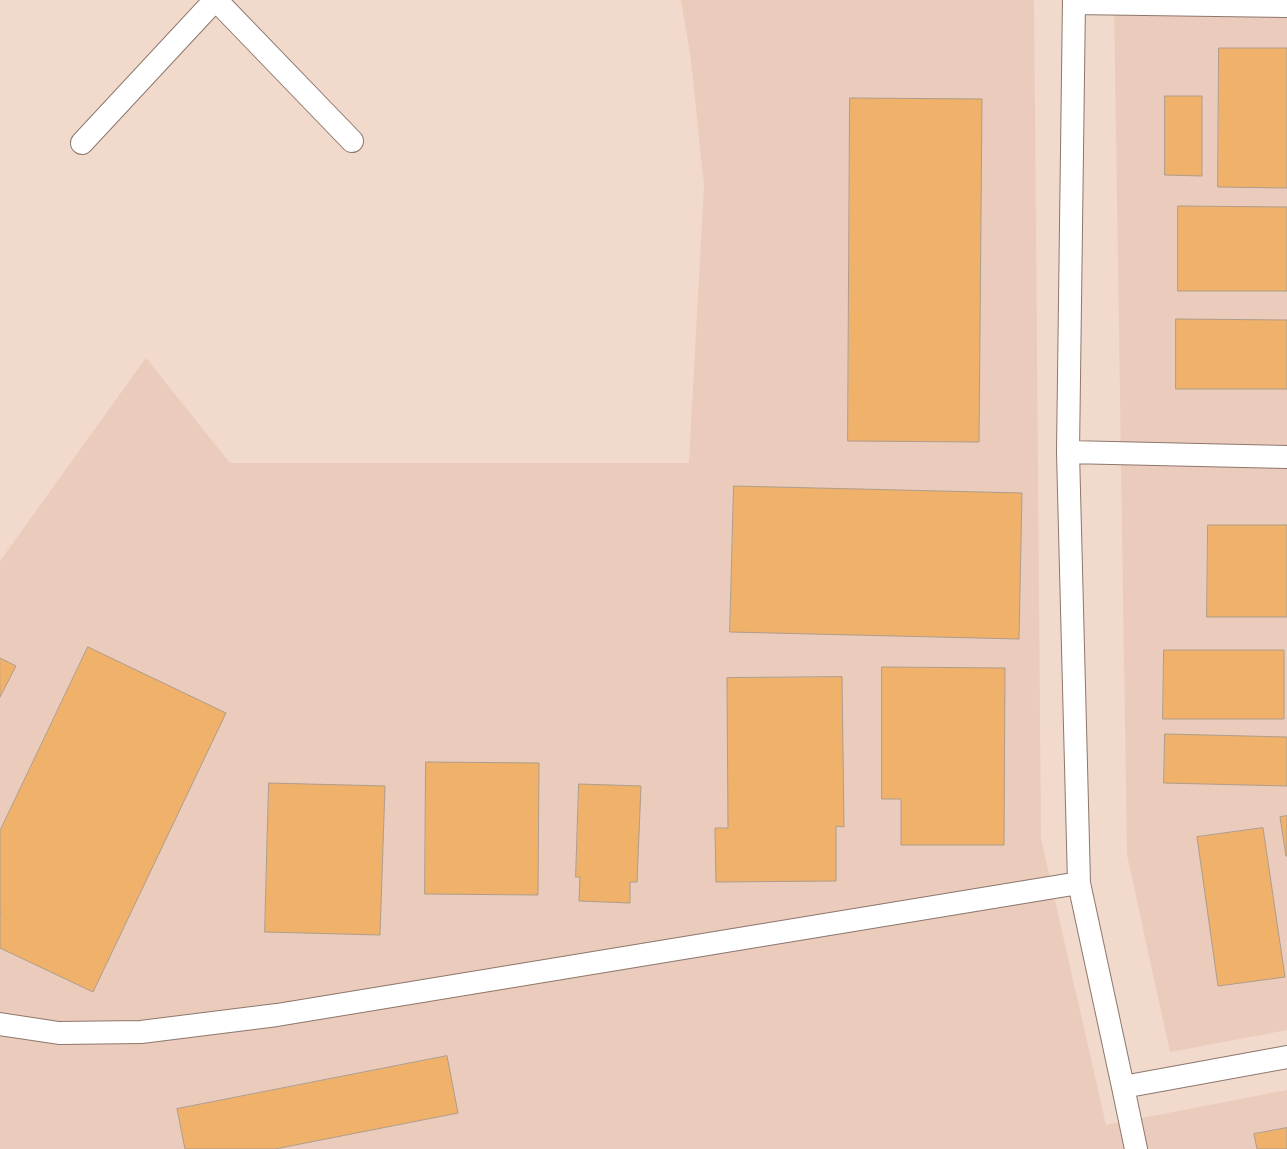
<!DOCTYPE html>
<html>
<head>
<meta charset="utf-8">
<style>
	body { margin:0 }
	canvas { display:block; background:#f1d9cc }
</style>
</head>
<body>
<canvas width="1287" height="1149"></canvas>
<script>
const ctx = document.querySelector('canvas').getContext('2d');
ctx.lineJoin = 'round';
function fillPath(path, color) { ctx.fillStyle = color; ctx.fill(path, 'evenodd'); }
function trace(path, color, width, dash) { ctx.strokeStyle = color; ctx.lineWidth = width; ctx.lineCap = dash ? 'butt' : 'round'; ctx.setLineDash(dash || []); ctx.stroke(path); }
fillPath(new Path2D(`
	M681 0H1034L1041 839 1106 1125 1287 1090V1149H0V561L146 358 230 463H689L704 185 691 60Z
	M1114 0H1287V1030L1170 1052 1127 855Z`), '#ebcbbb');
const building = new Path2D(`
	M1219 48H1287V188L1218 187Z
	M1165 96H1202V176L1165 175Z
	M850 98 982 99 979 442 848 441Z
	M1178 206 1287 207V291H1178Z
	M1176 319 1287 320V389H1176Z
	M734 486 1022 493 1019 639 730 632Z
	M1208 525H1287V617H1207Z
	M88 647 226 713 93 992 0 948V914L1 912 0 911V831Z
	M1164 650H1284V719H1163Z
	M0 658 16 666 0 697Z
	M882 667 1005 668 1004 845H901V799H882Z
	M842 677 844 827 836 826V881L716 882 715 828H728L727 678Z
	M1165 734 1287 737V786L1164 783Z
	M426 762 539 763 538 895 425 894Z
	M269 783 385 786 380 935 265 932Z
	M579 784 641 786 637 882H630V903L579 901 580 877H576Z
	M1287 816V856H1286L1280 817Z
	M1263 828 1285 977 1218 986 1197 837Z
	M447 1056 458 1113 275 1149H185L177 1109Z
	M1287 1128V1149H1257L1254 1134Z`);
fillPath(building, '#f0b16b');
trace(building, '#ae9d8b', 1);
const minor = new Path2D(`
	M216 0 352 141
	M1074 0 1068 452 1079 883 1123 1087 1136 1149
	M1074 3 1287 6
	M82 143 215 0
	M1068 452 1287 457
	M0 1024 59 1033 141 1032 277 1015 1079 883
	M1123 1087 1287 1057`);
trace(minor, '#8d776c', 24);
trace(minor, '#fff', 22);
</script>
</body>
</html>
